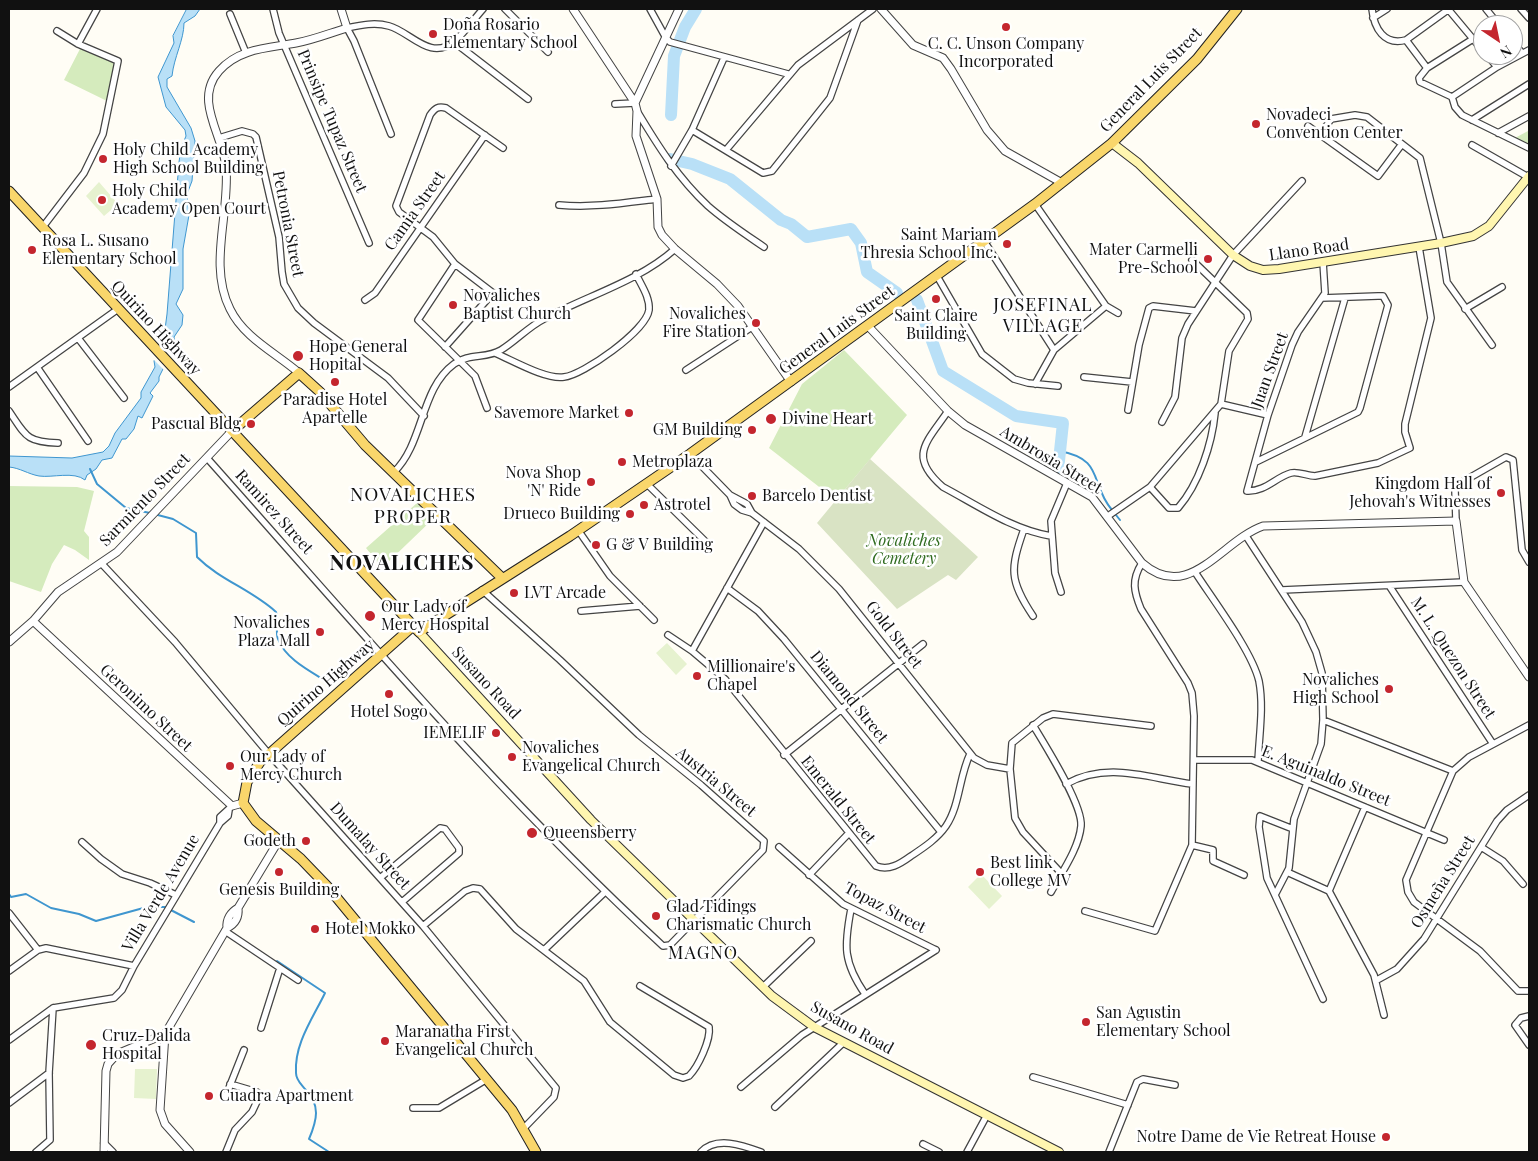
<!DOCTYPE html>
<html>
<head>
<meta charset="utf-8">
<style>
	body { margin:0 }
	#map { position:relative; width:1538px; height:1161px; overflow:hidden; background:#fffdf5; font-family:"Playfair Display",serif }
	canvas { display:block }
	.frame { position:absolute; inset:0; border:10px solid #111; pointer-events:none }
	.north { position:absolute; left:1473px; top:15px; width:50px; height:50px; box-sizing:border-box; background:#fff; border:1px solid #a0a0a0; border-radius:50%; rotate:146deg; font-size:14px; font-weight:700; line-height:20px; text-align:center; color:#111 }
	.north::after { content:''; display:block; margin:auto; width:18px; height:22px; background:#c4262e; clip-path:polygon(50% 0,100% 100%,50% 72%,0 100%) }
</style>
</head>
<body>
<div id="map">
<canvas width="1538" height="1161"></canvas>
<div class="frame"></div>
<div class="north">N</div>
</div>
<script>
const ctx = document.querySelector('canvas').getContext('2d');
ctx.lineJoin = 'round';
function fillPath(path, color) { ctx.fillStyle = color; ctx.fill(path, 'evenodd'); }
function trace(path, color, width, dash) { ctx.strokeStyle = color; ctx.lineWidth = width; ctx.lineCap = dash ? 'butt' : 'round'; ctx.setLineDash(dash || []); ctx.stroke(path); }
function drawText(font, color, halo, rows, align = 'center') {
  ctx.font = font + ' "Playfair Display",serif'; ctx.lineWidth = 5; ctx.setLineDash([]); ctx.textBaseline = 'middle'; ctx.strokeStyle = halo; ctx.fillStyle = color; for (const [text, x, y, turn = 0] of rows) {
    ctx.save(); ctx.translate(x, y); ctx.rotate((+turn || 0) * Math.PI / 180); ctx.textAlign = isNaN(turn) ? turn : align; if (halo) ctx.strokeText(text, 0, 0); ctx.fillText(text, 0, 0); ctx.restore();
  }
}
fillPath(new Path2D(`
	M81 47 117 61 107 101 64 80Z
	M1528 131 1529 144 1526 146 1513 139Z
	M844 350 907 415 836 500 769 448 802 384Z
	M9 486 77 487 94 491 84 531 89 537V560L75 550 64 545 52 564 41 592 9 581Z
	M417 503 433 519 382 568 366 548Z`), '#d5ebbd');
fillPath(new Path2D(`
	M870 459 978 557 956 580 948 575 897 609 817 523Z`), '#d9e3c4');
fillPath(new Path2D(`
	M99 182 118 204 104 216 86 196Z
	M667 643 687 664 676 675 656 653Z
	M981 874 1002 896 989 909 968 887Z
	M135 1069H157L156 1099 134 1098Z`), '#e6f2cf');
const water = new Path2D(`
	M187 9H200L195 16 184 23C184 40 174 57 172 76L167 79V87L191 128 195 141 192 181 187 194 189 215 183 249V289L176 304 183 315 182 325 174 337 175 345 159 377V381L150 393 153 396 142 418 138 416 134 429 126 439H122L112 458 102 460 96 469 87 475 85 480C74 471 52 478 39 476 28 474 20 468 9 467V456L72 458 103 452 109 446 115 433 141 398V392L155 367 154 361 164 337 167 314 179 162 181 148 186 136 185 130 166 107 158 77 174 43 173 36Z`);
fillPath(water, '#b9e0f7');
trace(water, '#3f96cf', 1);
fillPath(new Path2D(`
	M159 342 173 356 165 371 152 358Z`), '#fffdf5');
trace(new Path2D(`
	M1059 451C1105 459 1089 483 1112 510
	M90 469 97 484 126 508 150 513
	M154 514 173 519 196 533 197 557C220 580 252 590 276 612 279 621 275 631 278 639 286 660 312 672 329 683
	M1116 515 1120 520
	M9 894 11 897 26 894 51 908 79 914 96 921 147 907H165L194 922
	M277 961 325 993C313 1018 294 1044 296 1073 296 1080 301 1084 305 1089 321 1105 317 1120 309 1139L329 1152`), '#3f96cf', 2);
trace(new Path2D(`
	M671 115 674 56 685 27 696 9
	M670 159 692 164 730 179 781 220 791 224 807 237 851 229 861 243 867 272 897 293
	M917 300 943 371 1016 416 1063 423 1058 470`), '#b9e0f7', 12);
const minor = new Path2D(`
	M273 9 279 33 369 243
	M505 9 548 52
	M650 9 666 38 670 42 788 74
	M1372 9C1374 28 1384 46 1406 40L1449 9
	M1448 9 1483 51
	M1486 9 1499 25
	M1521 9 1529 18
	M230 14 246 53
	M1373 18 1387 9
	M1406 40 1427 68 1419 78 1420 82 1452 97
	M454 42 528 99
	M1513 42 1522 53
	M78 44 97 9
	M1487 55 1497 67
	M1427 68 1473 39
	M1452 97 1455 107 1462 115 1529 148
	M1452 97 1497 67 1529 50
	M615 104 635 103
	M637 111C658 146 678 178 708 206 725 221 745 234 764 247
	M1472 120 1529 84
	M1308 126 1378 176 1402 144
	M692 130 763 173 772 171 830 98 858 20
	M1498 133 1529 116
	M391 134 354 41 347 28C361 25 375 22 389 26 411 32 430 62 455 41 465 32 474 19 483 9
	M1320 135 1331 119 1355 115 1367 117 1420 158 1441 243 1447 282 1492 345
	M219 138 242 131 253 134 256 137 279 237 282 272 284 284 298 308 314 323 388 378 424 416
	M1472 145 1528 177
	M726 150 798 65 873 9
	M671 166 692 130 724 58
	M1035 204 1106 306 1118 313
	M559 205C593 208 624 203 657 199
	M42 228 84 173 103 134 118 61 78 44 57 31
	M984 241 1054 350
	M1323 262 1325 293 1298 332 1292 345 1268 415 1247 491C1265 492 1276 477 1291 473 1298 471 1307 476 1315 476L1378 463 1410 448 1405 432V424L1431 318 1419 247
	M455 264 418 320 475 376 487 408
	M937 276 982 354 1014 379 1028 383 1058 386
	M365 300 375 293 485 135
	M1465 309 1502 287
	M78 338 124 398
	M445 347 493 293 455 264 433 237 399 212 396 206 430 115C435 108 438 106 446 108L503 148
	M495 353C512 360 546 380 564 377 583 375 646 331 649 310 650 297 641 285 636 274
	M37 367 88 441
	M686 370 752 327
	M1084 377 1132 382
	M1035 384 1054 350 1106 306
	M9 387 118 309
	M1221 404 1268 415
	M1128 410 1139 345 1149 308 1153 306 1196 311
	M9 411C26 436 26 442 58 443
	M948 411C927 442 907 456 943 487 977 505 1013 530 1051 536
	M1162 422 1175 397 1182 338 1188 324 1233 255 1302 181
	M1305 437 1345 298
	M690 454 730 495 734 504 742 510 752 513 799 549 839 589 974 758 987 765 1010 769
	M207 458C355 624 499 795 663 946L670 945 763 850 764 841 701 785 639 735 560 660 482 590
	M1256 462 1358 412 1360 408 1388 305 1383 296H1378L1322 298
	M394 472C424 443 420 389 454 364 469 353 486 359 501 350 516 341 528 327 544 319 586 296 638 282 675 249
	M647 484 706 542
	M1150 487 1169 508H1178C1199 484 1212 444 1215 413
	M730 495 747 504 752 513
	M1108 516 1150 487 1221 404 1229 351 1248 319 1247 313 1192 260
	M1456 521 1455 490 1457 485 1506 457 1513 460 1522 550 1529 562
	M1024 529C1010 569 1009 580 1033 616
	M578 530 610 576 654 620
	M1246 536 1302 622 1316 652 1322 673 1323 720 1321 744 1294 819 1289 868 1276 893
	M102 564 175 642 268 753 423 926 556 1088 554 1097 524 1128
	M1195 572C1213 600 1252 651 1259 681 1264 707 1259 736 1258 762
	M1390 587 1493 744
	M727 588 758 611 784 639 941 832
	M1282 590 1464 582
	M1061 592 1055 573 1051 521 1067 483
	M581 611 640 606
	M668 635 692 651 725 679 876 866C889 871 900 864 911 856 923 848 937 839 946 826 960 805 959 777 970 754
	M692 651 764 522
	M1323 720 1453 771
	M1033 725C1045 745 1083 805 1081 826 1079 848 1062 872 1051 892
	M1529 725 1469 757 1453 771 1406 880 1408 892 1414 902 1480 951 1518 991H1529
	M784 755 923 644
	M1194 760H1252L1444 840
	M1066 784C1108 761 1147 778 1192 784
	M220 823 228 816 229 810
	M1293 829 1260 816 1259 827 1267 878 1323 999
	M82 842 101 859 122 874 150 883 176 895
	M1192 845 1213 850V861L1244 875
	M779 847 843 904 936 950
	M1481 847 1503 861 1523 884
	M1287 872 1329 891
	M1061 873 1023 832 1015 818 1010 769 1012 743 1043 718 1053 714 1151 726
	M809 875 848 834
	M380 878 440 828 445 829 459 848V853L402 902
	M1329 891 1374 975 1384 1015
	M1329 891 1365 807
	M851 909C844 946 843 962 865 994
	M1085 911 1155 931 1192 845 1194 716 1192 693 1188 683 1141 609C1134 592 1131 580 1142 563
	M9 913 38 950
	M423 926 465 891 473 888 480 889 516 929 584 981 610 1022 674 1075 683 1078 689 1076C698 1067 711 1040 709 1027L640 986
	M225 931 298 980
	M544 950 605 892
	M9 971 38 950 46 948 134 966 220 823V817L232 806
	M1377 980 1397 969 1424 939 1497 821 1507 810 1529 795
	M763 987 811 941
	M1529 1016 1521 1018 1515 1025 1529 1045
	M261 1028 280 968
	M9 1040 53 1008
	M1033 1077 1128 1105
	M741 1087 802 1035 936 950
	M225 1098 244 1050
	M9 1103 49 1073
	M775 1107 844 1042
	M413 1108H439L487 1079
	M104 1143 113 1152
	M923 1144 939 1152
	M36 1152 50 1140 49 1073 53 1008 114 998 122 990 134 966
	M226 1152 235 1130 252 1112 260 1095 257 1092 230 1084
	M701 1152C716 1136 742 1145 761 1152
	M967 1152 987 1115
	M1109 1152 1137 1082 1143 1079 1175 1085`);
const tertiary = new Path2D(`
	M573 9 635 103 637 111 636 136 657 199 658 227 662 235 675 249 717 284 738 306 791 382
	M881 9 913 45 943 58 951 69 987 130 1005 151 1062 183
	M635 103 679 9
	M868 326 948 411 965 425 1092 497 1142 563C1189 604 1221 541 1263 526L1456 521 1464 582 1529 677
	M299 373C276 353 244 338 230 309 208 265 230 214 226 167 223 135 193 100 219 71 239 48 269 48 296 43 313 40 330 33 347 28L341 9
	M33 621 232 806 243 803
	M9 642 33 621 58 592 117 552 232 431
	M227 928C235 924 239 917 238 908
	M165 1034 160 1110 165 1124 190 1152
	M104 1152 106 1071 108 1064 117 1054 165 1034 227 928C226 919 231 912 238 908L279 840`);
const secondary = new Path2D(`
	M1112 143 1138 163 1233 255 1250 266 1263 270 1279 269 1441 243 1473 236 1489 226 1529 176
	M419 632 591 820 772 996 814 1027 1059 1152`);
const primary = new Path2D(`
	M9 191 419 632 570 536 690 454 1035 204 1112 143 1197 59 1237 9
	M232 431 299 373 320 392 365 445 502 578
	M412 627 260 762 247 782 243 803 256 821 301 859 327 886 512 1110 536 1152`);
trace(minor, '#444', 8);
trace(tertiary, '#444', 9);
trace(secondary, '#333', 10);
trace(primary, '#222', 11);
trace(minor, '#fff', 5.5);
trace(tertiary, '#fff', 7);
trace(secondary, '#fff6b0', 8);
trace(primary, '#f9d66b', 9);
for (const [x, y, r, color] of [
	[1006,27,5,"#c4262e"],
	[433,34,5,"#c4262e"],
	[1256,124,5,"#c4262e"],
	[103,159,5,"#c4262e"],
	[102,200,5,"#c4262e"],
	[1007,244,5,"#c4262e"],
	[32,250,5,"#c4262e"],
	[1208,259,5,"#c4262e"],
	[936,299,5,"#c4262e"],
	[453,305,5,"#c4262e"],
	[756,323,5,"#c4262e"],
	[298,356,6,"#c4262e"],
	[335,382,5,"#c4262e"],
	[629,413,5,"#c4262e"],
	[771,419,6,"#c4262e"],
	[251,424,5,"#c4262e"],
	[752,430,5,"#c4262e"],
	[622,462,5,"#c4262e"],
	[591,482,5,"#c4262e"],
	[1501,493,5,"#c4262e"],
	[752,496,5,"#c4262e"],
	[644,505,5,"#c4262e"],
	[630,514,5,"#c4262e"],
	[596,545,5,"#c4262e"],
	[514,593,5,"#c4262e"],
	[370,616,6,"#c4262e"],
	[320,632,5,"#c4262e"],
	[697,676,5,"#c4262e"],
	[1389,689,5,"#c4262e"],
	[389,694,5,"#c4262e"],
	[496,733,5,"#c4262e"],
	[512,757,5,"#c4262e"],
	[230,766,5,"#c4262e"],
	[532,833,6,"#c4262e"],
	[306,841,5,"#c4262e"],
	[279,872,5,"#c4262e"],
	[980,872,5,"#c4262e"],
	[656,916,5,"#c4262e"],
	[315,929,5,"#c4262e"],
	[1086,1022,5,"#c4262e"],
	[385,1041,5,"#c4262e"],
	[91,1045,6,"#c4262e"],
	[209,1096,5,"#c4262e"],
	[1386,1137,5,"#c4262e"]
]) { const dot = new Path2D(); dot.arc(x, y, r, 0, 2 * Math.PI); ctx.fillStyle = color; ctx.fill(dot); trace(dot, '#fff', 2); }
drawText('16px', '#111', '#fff', [
	["Doña Rosario",443,25],
	["Elementary School",443,43],
	["C. C. Unson Company",1006,44,"center"],
	["Incorporated",1006,62,"center"],
	["Novadeci",1266,115],
	["Convention Center",1266,133],
	["Holy Child Academy",113,150],
	["High School Building",113,168],
	["Holy Child",112,191],
	["Academy Open Court",112,209],
	["Saint Mariam",997,235,"right"],
	["Thresia School Inc.",997,253,"right"],
	["Rosa L. Susano",42,241],
	["Elementary School",42,259],
	["Mater Carmelli",1198,250,"right"],
	["Pre-School",1198,268,"right"],
	["Novaliches",463,296],
	["Baptist Church",463,314],
	["Novaliches",746,314,"right"],
	["Fire Station",746,332,"right"],
	["Saint Claire",936,316,"center"],
	["Building",936,334,"center"],
	["Hope General",309,347],
	["Hopital",309,365],
	["Paradise Hotel",335,400,"center"],
	["Apartelle",335,418,"center"],
	["Savemore Market",619,413,"right"],
	["Divine Heart",782,419],
	["Pascual Bldg",241,424,"right"],
	["GM Building",742,430,"right"],
	["Metroplaza",632,462],
	["Nova Shop",581,473,"right"],
	["'N' Ride",581,491,"right"],
	["Kingdom Hall of",1491,484,"right"],
	["Jehovah's Witnesses",1491,502,"right"],
	["Barcelo Dentist",762,496],
	["Astrotel",654,505],
	["Drueco Building",620,514,"right"],
	["G & V Building",606,545],
	["LVT Arcade",524,593],
	["Our Lady of",381,607],
	["Mercy Hospital",381,625],
	["Novaliches",310,623,"right"],
	["Plaza Mall",310,641,"right"],
	["Millionaire's",707,667],
	["Chapel",707,685],
	["Novaliches",1379,680,"right"],
	["High School",1379,698,"right"],
	["Hotel Sogo",389,712,"center"],
	["IEMELIF",486,733,"right"],
	["Novaliches",522,748],
	["Evangelical Church",522,766],
	["Our Lady of",240,757],
	["Mercy Church",240,775],
	["Queensberry",543,833],
	["Godeth",296,841,"right"],
	["Best link",990,863],
	["College MV",990,881],
	["Genesis Building",279,890,"center"],
	["Glad Tidings",666,907],
	["Charismatic Church",666,925],
	["Hotel Mokko",325,929],
	["San Agustin",1096,1013],
	["Elementary School",1096,1031],
	["Maranatha First",395,1032],
	["Evangelical Church",395,1050],
	["Cruz-Dalida",102,1036],
	["Hospital",102,1054],
	["Cuadra Apartment",219,1096],
	["Notre Dame de Vie Retreat House",1376,1137,"right"]
], 'left');
drawText('16px', '#111', '#fff', [
	["General Luis Street",1151,80,-46],
	["Prinsipe Tupaz Street",332,121,67],
	["Camia Street",415,211,-55],
	["Petronia Street",288,224,79],
	["Llano Road",1309,250,-8],
	["Quirino Highway",156,328,47],
	["General Luis Street",837,330,-36],
	["Juan Street",1270,370,-70],
	["Ambrosia Street",1051,460,31],
	["Sarmiento Street",145,500,-46],
	["Ramirez Street",274,512,48],
	["Gold Street",894,635,52],
	["M. L. Quezon Street",1453,658,57],
	["Quirino Highway",326,683,-41],
	["Susano Road",486,683,47],
	["Diamond Street",849,697,51],
	["Geronimo Street",146,708,43],
	["E. Aguinaldo Street",1326,776,22],
	["Austria Street",716,782,40],
	["Emerald Street",838,800,51],
	["Dumalay Street",370,846,48],
	["Osmeña Street",1443,882,-58],
	["Villa Verde Avenue",161,893,-59],
	["Topaz Street",885,908,28],
	["Susano Road",852,1028,29]
]);
drawText('italic 16px', '#2f6b1f', '#fff', [
	["Novaliches",904,541],
	["Cemetery",904,559]
]);
ctx.letterSpacing = '1px';
drawText('18px', '#111', '#fff', [
	["JOSEFINAL",1043,305],
	["VILLAGE",1043,326],
	["MAGNO",703,953]
]);
ctx.letterSpacing = '0px';
ctx.letterSpacing = '1px';
drawText('19px', '#111', '#fff', [
	["NOVALICHES",413,495],
	["PROPER",413,517]
]);
ctx.letterSpacing = '0px';
ctx.letterSpacing = '1px';
drawText('bold 21px', '#111', '#fff', [
	["NOVALICHES",402,563]
]);
ctx.letterSpacing = '0px';
</script>
</body>
</html>
